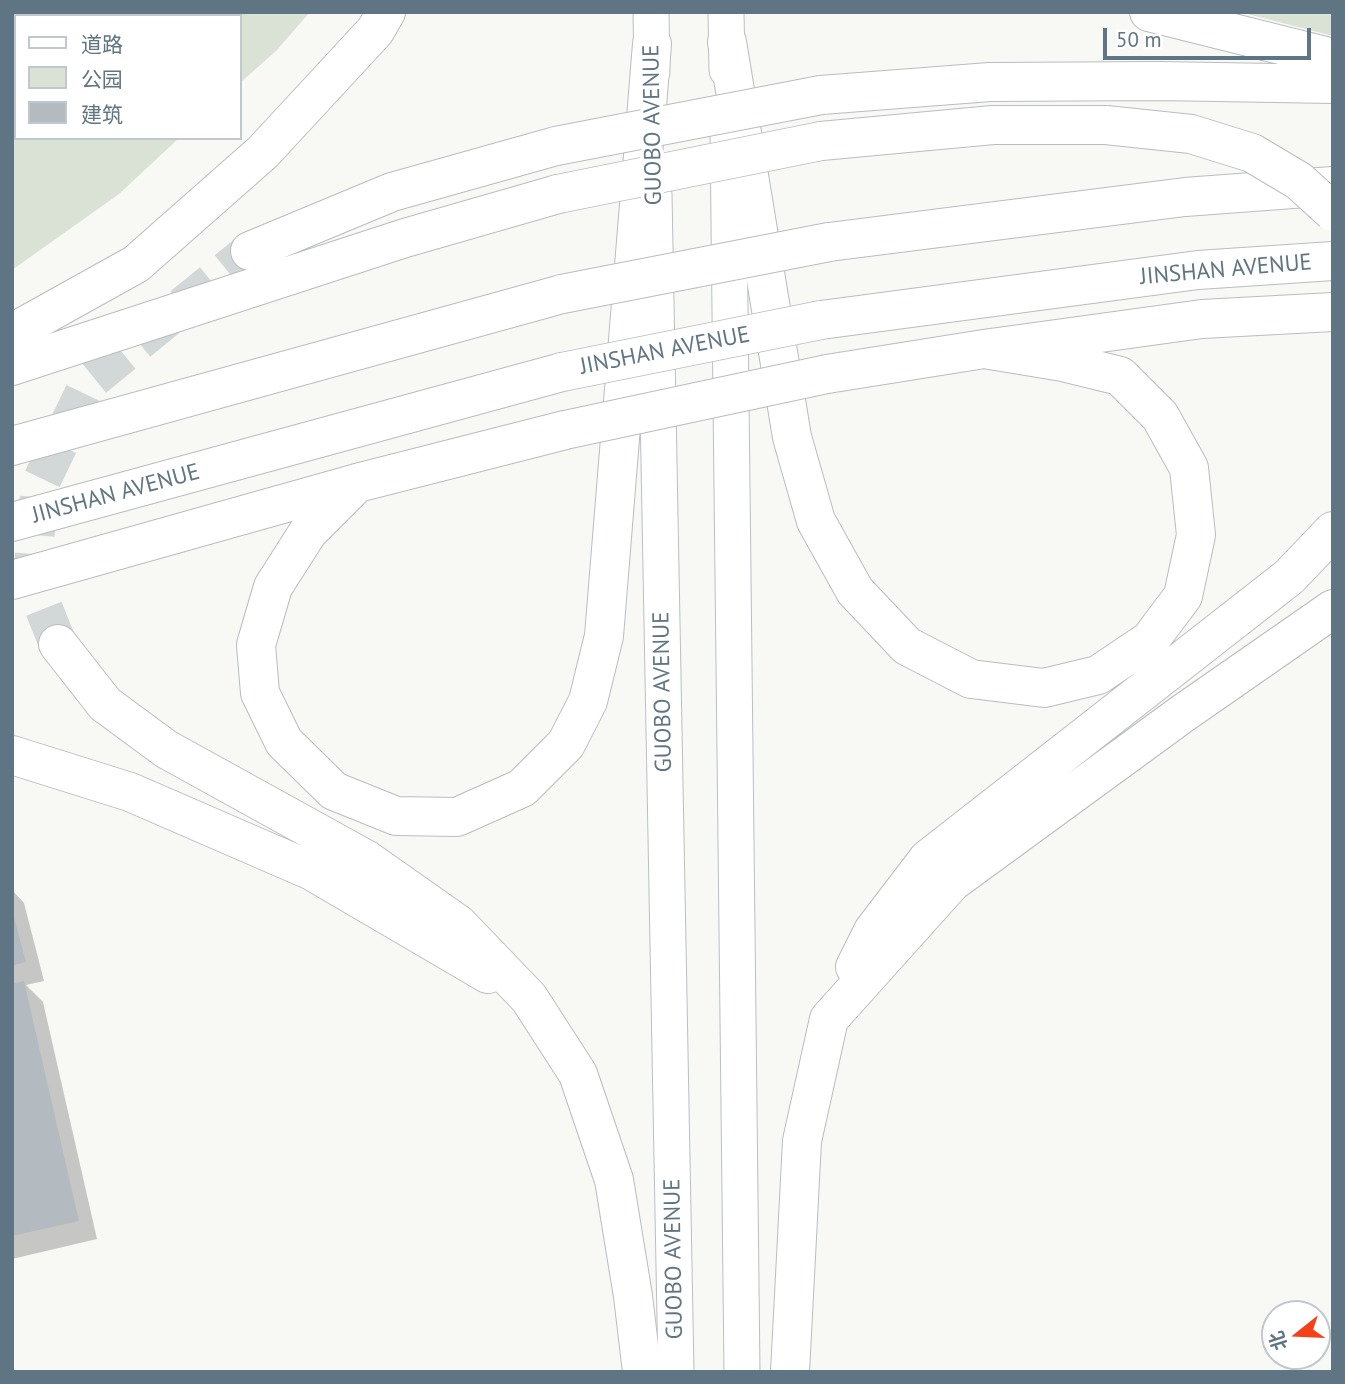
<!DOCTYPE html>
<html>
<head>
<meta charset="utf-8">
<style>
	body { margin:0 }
	#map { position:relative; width:1345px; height:1384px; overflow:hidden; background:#f8f8f5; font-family:"PT Sans","Noto Sans SC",sans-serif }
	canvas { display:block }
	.frame { position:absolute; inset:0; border:14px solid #607583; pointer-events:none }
	.legend { position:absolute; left:14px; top:14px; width:228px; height:126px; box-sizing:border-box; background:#fff; border:2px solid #bfc8cd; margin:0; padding:9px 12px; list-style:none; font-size:21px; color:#607583 }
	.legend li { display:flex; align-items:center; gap:14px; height:35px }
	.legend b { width:35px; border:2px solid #bfc8cd }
	.north { position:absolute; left:1261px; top:1300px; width:70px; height:70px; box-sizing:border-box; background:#fff; border:2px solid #bfc8cd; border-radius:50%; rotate:252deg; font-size:19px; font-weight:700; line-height:28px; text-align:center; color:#607583 }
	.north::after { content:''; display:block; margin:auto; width:24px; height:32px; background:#f54117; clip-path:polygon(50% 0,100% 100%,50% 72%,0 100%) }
	.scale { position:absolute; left:1103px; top:28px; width:208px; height:32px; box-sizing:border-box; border:4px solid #607583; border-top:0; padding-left:9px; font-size:21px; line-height:24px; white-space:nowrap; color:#607583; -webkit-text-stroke:5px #fff; paint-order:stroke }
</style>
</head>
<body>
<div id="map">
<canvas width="1345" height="1384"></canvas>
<div class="frame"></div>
<ul class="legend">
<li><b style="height:9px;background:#fff"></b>道路</li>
<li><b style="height:19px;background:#dae1d5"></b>公园</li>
<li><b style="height:19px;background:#b3bbc0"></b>建筑</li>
</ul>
<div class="north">北</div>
<div class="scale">50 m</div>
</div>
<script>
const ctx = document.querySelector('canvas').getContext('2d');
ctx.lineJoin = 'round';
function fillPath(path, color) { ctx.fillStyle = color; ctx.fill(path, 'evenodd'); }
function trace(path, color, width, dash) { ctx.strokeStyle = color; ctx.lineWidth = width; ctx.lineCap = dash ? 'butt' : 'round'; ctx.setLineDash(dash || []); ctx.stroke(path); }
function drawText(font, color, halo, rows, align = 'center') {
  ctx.font = font + ' "PT Sans",sans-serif'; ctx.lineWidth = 7; ctx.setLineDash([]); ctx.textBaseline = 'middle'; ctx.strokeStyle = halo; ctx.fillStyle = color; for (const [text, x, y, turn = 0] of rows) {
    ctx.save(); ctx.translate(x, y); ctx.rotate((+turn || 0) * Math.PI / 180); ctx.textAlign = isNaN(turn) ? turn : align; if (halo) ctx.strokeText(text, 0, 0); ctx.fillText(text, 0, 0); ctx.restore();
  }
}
fillPath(new Path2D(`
	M12 12H310L277 50 240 83V16H16V138H179L119 194 12 270Z
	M1240 12H1333V36Z`), '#dae1d5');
fillPath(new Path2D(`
	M12 890 24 903 44 981 26 985 43 1002 97 1239 12 1259Z`), '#0003');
fillPath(new Path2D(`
	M12 910 26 962 12 966Z
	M24 981 79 1221 12 1236V984Z`), '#b3bbc0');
trace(new Path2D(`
	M58 644 32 579 40 484 89 382 250 251`), '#d2d7d8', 38, [38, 19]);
const major = new Path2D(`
	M651 12 652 72
	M726 12 727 70
	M728 133 742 1372
	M654 194 676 1372`);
const highway = new Path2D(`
	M1149 12 1333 58
	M727 42 792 437 816 521 855 591 907 646 971 679 1044 688 1098 675 1150 640 1183 596 1196 535 1189 468 1160 416 1120 376 1063 362 984 349
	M821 95 990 82 1159 81 1333 84
	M821 141 993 125H1106
	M829 242 1185 197 1333 186
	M250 251 392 192 556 146
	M821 320 1198 270 1333 261
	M12 333 136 264 263 152 375 31 386 12
	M12 366 405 238 558 194
	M827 374 984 349 1202 319 1333 312
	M12 446 562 294
	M357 483 308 532 273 587 256 645 260 693 284 742 334 791 396 816 457 817 522 788 566 744 588 701 604 636 652 44
	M12 522 562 372
	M12 580 357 483 565 430
	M58 644 105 704 166 749 367 860 458 924 529 998 578 1074 614 1180 633 1296 642 1372
	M12 755 130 792 312 871 488 974
	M855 967 873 931 928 859 1289 577 1333 531
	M790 1372 802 1141 829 1019 952 882 1182 714 1333 609`);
trace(major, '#babfc2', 37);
trace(highway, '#b9bdc0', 40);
trace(major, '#fff', 35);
trace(highway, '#fff', 38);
const highwayBridge = new Path2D(`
	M1106 125 1191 134 1252 153 1299 181 1333 212
	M556 146 821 95
	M558 194 821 141
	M562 294 829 242
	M562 372 821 320
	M565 430 827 374`);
trace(highwayBridge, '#b9bdc0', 40, []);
trace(highwayBridge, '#fff', 38);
drawText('23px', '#607583', '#fff', [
	["GUOBO AVENUE",653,125,-91],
	["JINSHAN AVENUE",1226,270,-5],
	["JINSHAN AVENUE",665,351,-11],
	["JINSHAN AVENUE",116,494,-15],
	["GUOBO AVENUE",663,692,-91],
	["GUOBO AVENUE",674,1259,-91]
]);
</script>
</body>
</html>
